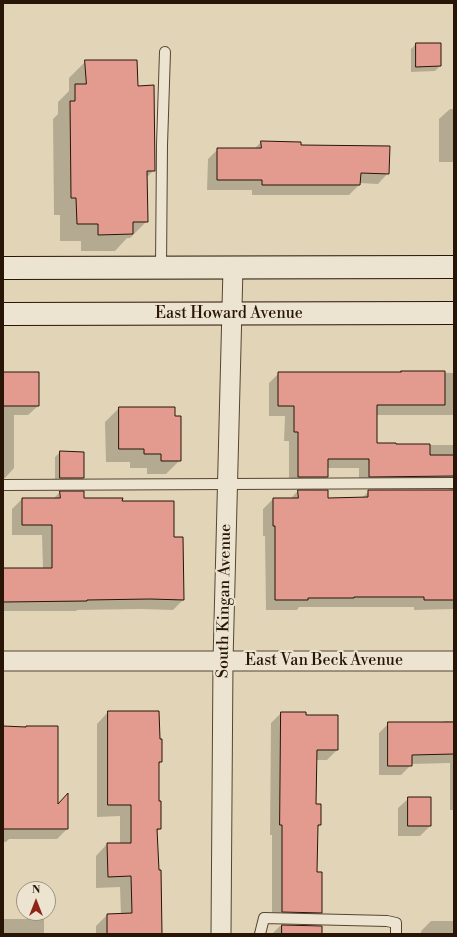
<!DOCTYPE html>
<html>
<head>
<meta charset="utf-8">
<style>
	body { margin:0 }
	#map { position:relative; width:457px; height:937px; overflow:hidden; background:#e2d5b7; font-family:"Libre Bodoni",serif }
	canvas { display:block }
	.frame { position:absolute; inset:0; border:4px solid #281506; pointer-events:none }
	.north { position:absolute; left:16px; top:881px; width:40px; height:40px; box-sizing:border-box; background:#ece4d0; border:1px solid #9e917f; border-radius:50%; rotate:0deg; font-size:11px; font-weight:700; line-height:16px; text-align:center; color:#281506 }
	.north::after { content:''; display:block; margin:auto; width:14px; height:18px; background:#8f2418; clip-path:polygon(50% 0,100% 100%,50% 72%,0 100%) }
</style>
</head>
<body>
<div id="map">
<canvas width="457" height="937"></canvas>
<div class="frame"></div>
<div class="north">N</div>
</div>
<script>
const ctx = document.querySelector('canvas').getContext('2d');
ctx.lineJoin = 'round';
function fillPath(path, color) { ctx.fillStyle = color; ctx.fill(path, 'evenodd'); }
function trace(path, color, width, dash) { ctx.strokeStyle = color; ctx.lineWidth = width; ctx.lineCap = dash ? 'butt' : 'round'; ctx.setLineDash(dash || []); ctx.stroke(path); }
function drawText(font, color, halo, rows, align = 'center') {
  ctx.font = font + ' "Libre Bodoni",serif'; ctx.lineWidth = 4; ctx.setLineDash([]); ctx.textBaseline = 'middle'; ctx.strokeStyle = halo; ctx.fillStyle = color; for (const [text, x, y, turn = 0] of rows) {
    ctx.save(); ctx.translate(x, y); ctx.rotate((+turn || 0) * Math.PI / 180); ctx.textAlign = isNaN(turn) ? turn : align; if (halo) ctx.strokeText(text, 0, 0); ctx.fillText(text, 0, 0); ctx.restore();
  }
}
fillPath(new Path2D(`
	M416 44 440 66 435 71 411 72V49Z
	M86 61 137 87 154 170 146 178 147 221 130 238H127L115 251H81V241H60V215H54L53 119 58 114V102L69 91V78Z
	M450 109H454V162H439V119Z
	M261 142 300 143V146L388 173 378 184 359 183V185L349 195H252V190H207L208 159 218 149H254Z
	M401 372 454 373V415H376V444L395 445H454V609L414 610V607H299L297 610H266L265 536H263V509L273 499H290L298 491 327 499H361L369 491H451L447 487 359 486V468H327V477L317 487H289V441H284L285 416H269V383L279 373H400Z
	M3 373 38 406 28 415H14V468L5 478H3Z
	M119 408 180 460 166 474H147V468H130V462H106L105 422Z
	M60 452 83 478 78 483H55V457Z
	M60 492 83 499 121 502 173 538 183 600 173 610 140 609 77 610 76 611H3V569H43L42 535H12V509L22 499H53Z
	M108 712 161 761 158 765 160 829 156 832 161 934H96V926L107 915H121L120 887 96 888V856L107 844H120V816L97 817V724Z
	M281 713 305 716 337 750 327 760H316L315 805 320 825 317 828 316 873 321 912 311 923 272 922V835H270L271 723Z
	M444 721H454V810H450V763L411 764V765L401 775H379V733L389 723H442Z
	M3 727 57 806 67 829 57 839H9L6 842H3Z
	M409 798 430 826 420 836H398V808Z
	M3 919H44V934H3Z
	M431 921H454V934H421V931Z
	M280 926 321 927V934H272Z`), '#0003');
const building = new Path2D(`
	M416 43H441V66L416 67Z
	M85 60H137L138 86 154 85 155 171H147L148 222H133V234L98 235V224H77L76 198H71L70 101H75V84H86Z
	M261 141 301 142V145L390 146 389 174 361 173 360 185H262V180H217V148H261Z
	M401 371H445V405H377V443H396V444H430V455H454V476L369 477V459H328V477H298V432H294V406H278V372H401Z
	M3 372H39V406H3Z
	M119 407H175V416H181V461H161V454H144V449H119Z
	M60 451 84 452V478H60Z
	M298 490H328V498L368 497V490H454V600H424V597H354V598H308V600H275V526H273V498H298Z
	M60 491H84V498H123L122 501H174V537H183L184 600 150 599 87 600V601L3 602V568H52V525H22V498H60Z
	M108 711H159L160 739H162V762H159V801H161V829H157L159 870H161L162 934H107V914L132 913 131 876 108 877 107 843H131V805H108Z
	M281 712H306V715H338V750H317L316 804H321V825H318L317 872H322V913L282 912V825H280Z
	M388 722H454V754L412 755V766H388Z
	M3 726 26 727V726H58V804L68 793V829H3Z
	M408 797H431V826H408Z
	M282 925 322 926V934H282Z`);
fillPath(building, '#e39b8f');
trace(building, '#281506', 1);
const service = new Path2D(`
	M161 268 162 145 165 52
	M3 485 454 483
	M260 934 264 918 387 921 396 923V934`);
const minor = new Path2D(`
	M3 661H454
	M221 934 223 661 233 268`);
const secondary = new Path2D(`
	M3 268 454 267
	M3 314 454 313`);
trace(service, '#564532', 12);
trace(minor, '#564532', 21);
trace(secondary, '#281506', 24);
trace(service, '#ece4d0', 10);
trace(minor, '#ece4d0', 19);
trace(secondary, '#ece4d0', 22);
drawText('16px', '#281506', '#ece4d0', [
	["East Howard Avenue",229,314],
	["South Kingan Avenue",225,601,-89],
	["East Van Beck Avenue",324,661]
]);
</script>
</body>
</html>
